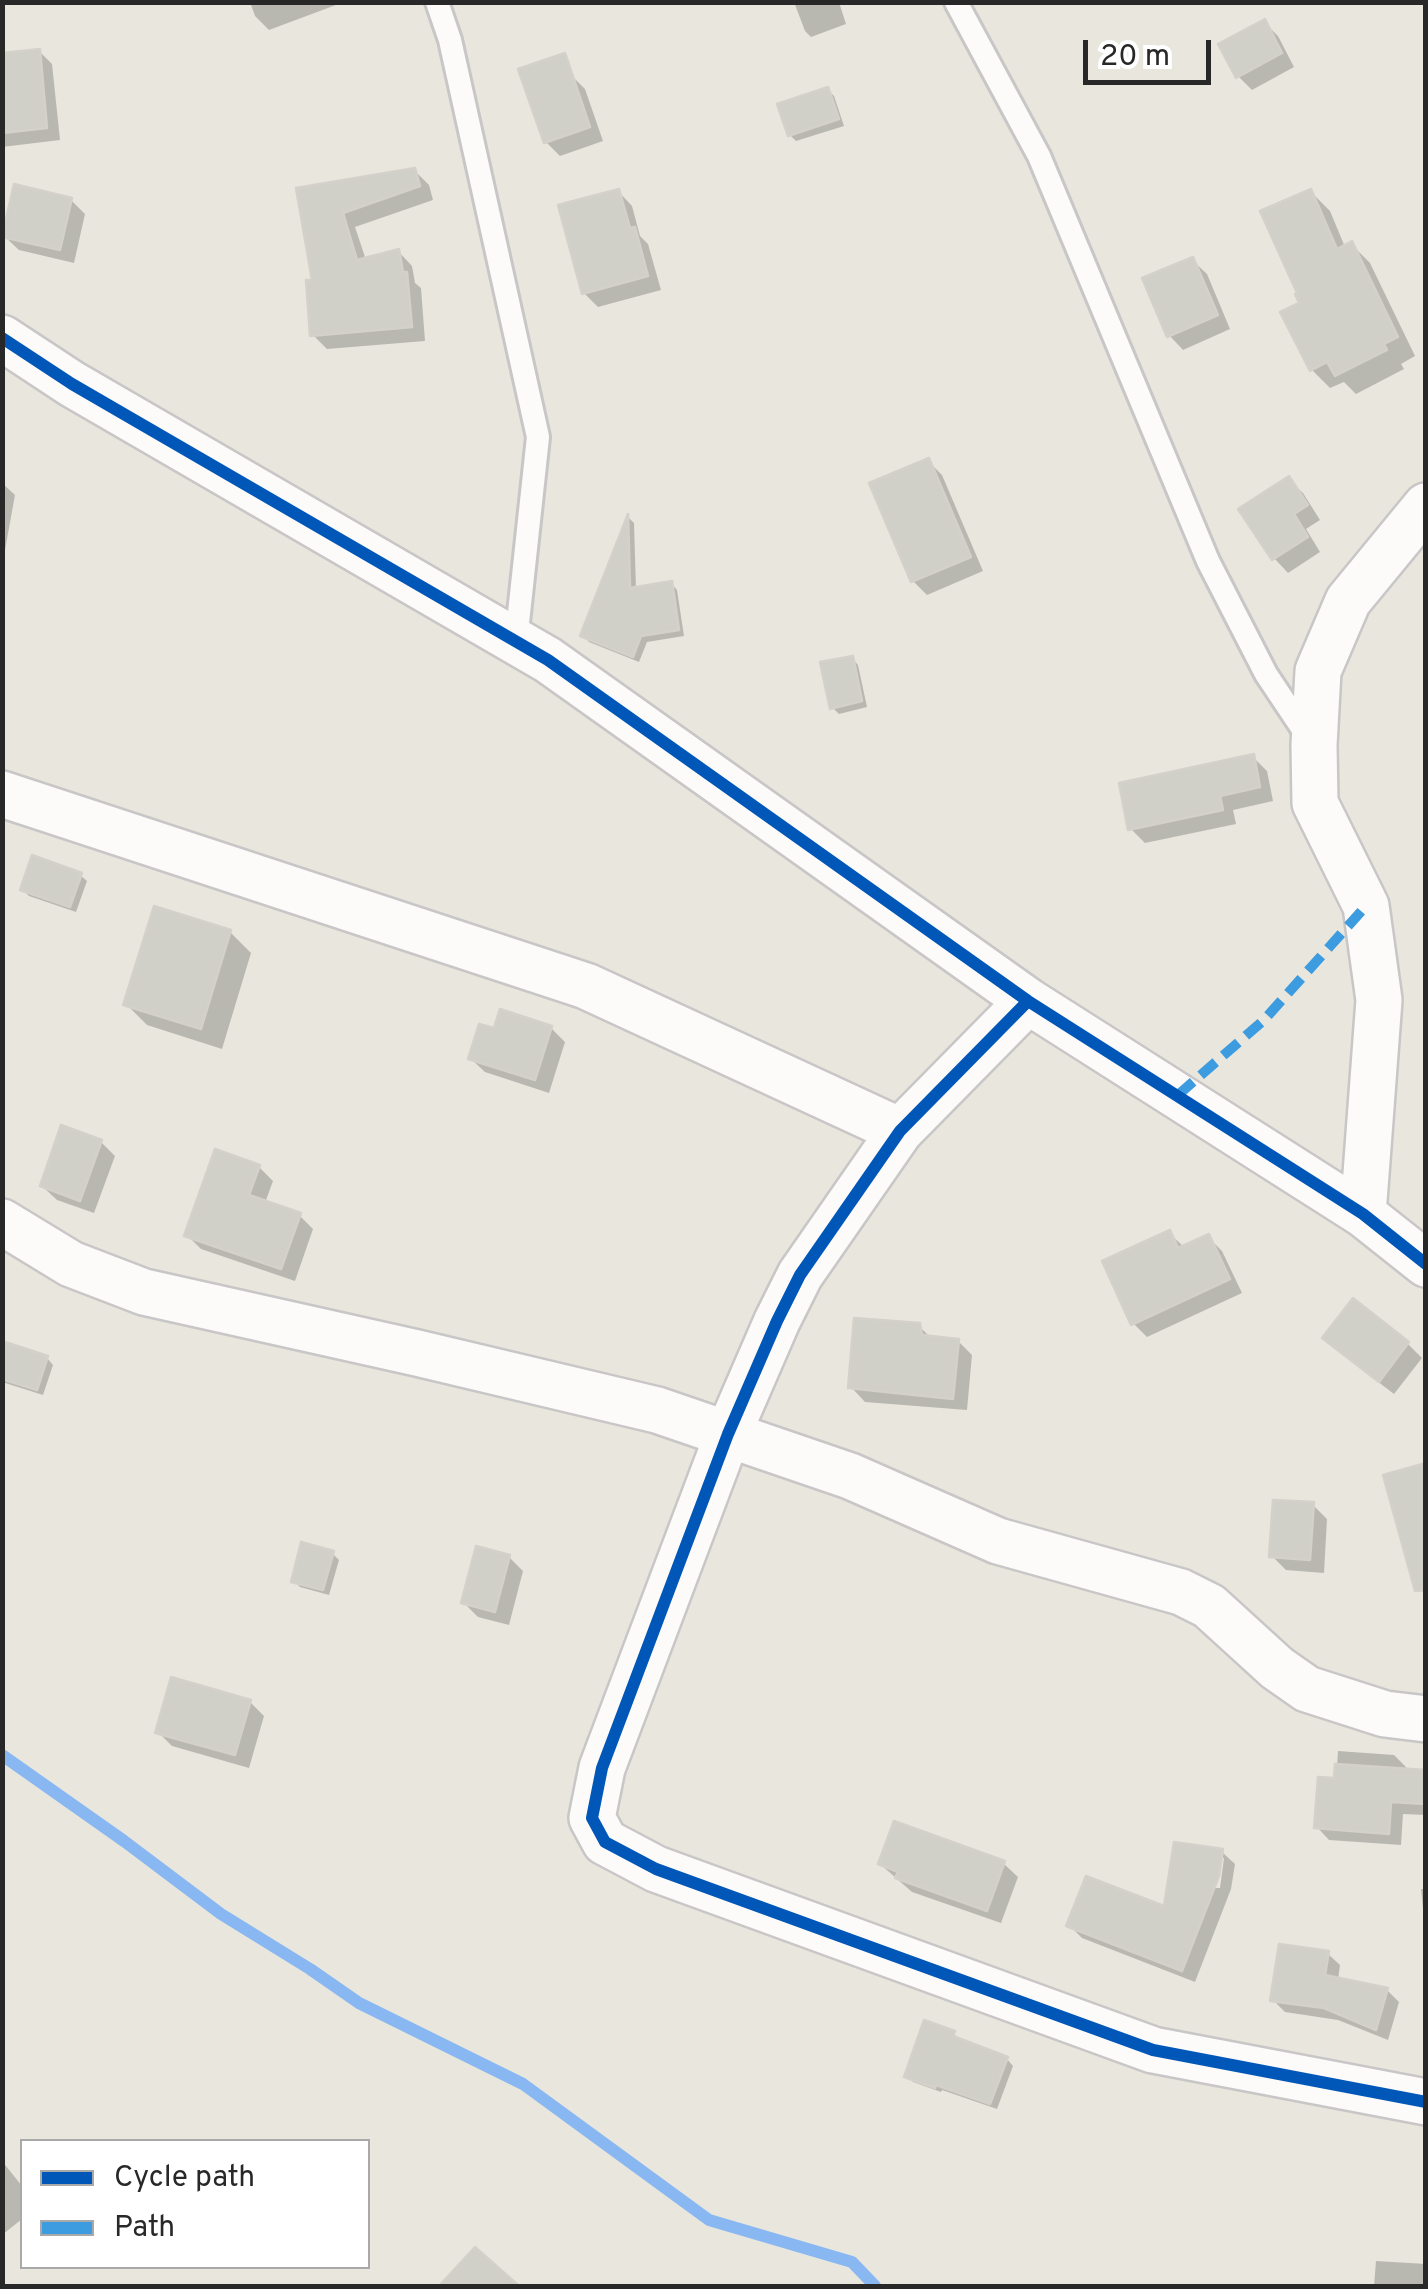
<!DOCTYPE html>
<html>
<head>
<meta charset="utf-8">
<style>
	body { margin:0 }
	#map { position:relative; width:1428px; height:2289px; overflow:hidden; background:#e8e6dd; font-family:Overpass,sans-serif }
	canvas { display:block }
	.frame { position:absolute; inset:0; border:5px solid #282828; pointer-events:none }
	.legend { position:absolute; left:20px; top:2139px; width:350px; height:130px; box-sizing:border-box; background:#fff; border:2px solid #a9a9a9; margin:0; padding:12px 18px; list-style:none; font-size:30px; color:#282828 }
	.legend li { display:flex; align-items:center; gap:20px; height:50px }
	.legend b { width:50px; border:2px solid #a9a9a9 }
	.scale { position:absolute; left:1083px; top:40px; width:128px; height:45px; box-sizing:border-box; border:5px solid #282828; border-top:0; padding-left:12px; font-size:30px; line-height:35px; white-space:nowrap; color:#282828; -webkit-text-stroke:8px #fff; paint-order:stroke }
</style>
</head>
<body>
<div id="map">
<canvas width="1428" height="2289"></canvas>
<div class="frame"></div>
<ul class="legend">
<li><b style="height:12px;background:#0057b8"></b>Cycle path</li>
<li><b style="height:12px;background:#3d9ce0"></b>Path</li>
</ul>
<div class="scale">20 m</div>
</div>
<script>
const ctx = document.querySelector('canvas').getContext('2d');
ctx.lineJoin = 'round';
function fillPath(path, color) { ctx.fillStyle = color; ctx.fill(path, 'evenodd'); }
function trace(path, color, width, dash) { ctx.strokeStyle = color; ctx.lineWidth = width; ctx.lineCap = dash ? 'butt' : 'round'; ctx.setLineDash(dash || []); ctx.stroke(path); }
fillPath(new Path2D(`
	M250 2H344L269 30 255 16Z
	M794 2H839L846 24 811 37 805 31Z
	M1264 22 1278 36 1294 67 1252 90 1238 76Z
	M39 51 52 64 60 140 2 147V56Z
	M571 75 585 89 603 141 560 156 546 142Z
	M828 90 834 96 844 126 796 141 790 135Z
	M414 170 429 185 433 200 355 227 366 260 398 251 412 266 415 283 421 288 425 341 327 349 313 335 315 282 299 190Z
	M618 191 632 206 640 236 648 244 661 290 598 307 584 293Z
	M1311 192 1330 211 1345 247 1351 244 1370 263 1415 356 1401 364 1404 369 1356 394 1344 382 1330 388 1312 370 1302 304Z
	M71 200 85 214 74 263 19 250 4 236Z
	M1192 260 1207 274 1230 329 1183 350 1169 335Z
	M928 461 942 475 983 571 927 595 913 581Z
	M1288 479 1303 493 1320 520 1306 529 1320 552 1288 573 1274 558Z
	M2 483 15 495 3 561H2Z
	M629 518 634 523 636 590 671 583 677 590 684 636 647 642 639 662 589 642 583 635Z
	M852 658 858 665 867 707 839 714 832 707Z
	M1253 757 1267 771 1273 801 1233 810 1236 824 1145 843 1130 828Z
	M80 875 87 881 76 912 29 896 22 889Z
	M230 932 251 953 222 1049 147 1025 126 1004Z
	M551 1028 565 1042 549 1093 485 1072 470 1058 495 1031Z
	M101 1142 115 1156 94 1213 57 1200 42 1186Z
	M259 1167 273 1181 265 1203 299 1215 313 1229 295 1281 201 1249 187 1235Z
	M1169 1233 1185 1248 1208 1237 1222 1251 1242 1293 1147 1337 1133 1323Z
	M1353 1301 1408 1344 1422 1358 1394 1394 1339 1352 1325 1338Z
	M919 1326 932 1339 958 1341 972 1355 967 1410 865 1402 851 1387Z
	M2 1344 47 1358 53 1365 43 1395 2 1382Z
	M1313 1505 1327 1519 1324 1573 1286 1570 1272 1556Z
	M332 1553 339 1560 329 1595 300 1587 294 1581Z
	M509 1557 523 1571 509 1625 478 1617 464 1603Z
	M250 1702 264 1716 249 1768 172 1746 158 1732Z
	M1338 1751 1394 1755 1406 1767V1771L1426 1772V1815L1403 1814 1401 1845 1329 1840 1317 1827 1336 1781Z
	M1222 1852 1235 1864 1231 1889 1195 1982 1082 1938 1069 1925 1166 1910ZM1219 1858H1224L1220 1888H1215Z
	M1003 1863 1018 1877 1001 1923 912 1892 880 1864Z
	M1421 1889H1426V1939Z
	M1327 1953 1340 1965 1338 1980 1387 1990 1399 2002 1388 2040 1338 2020 1285 2012 1273 2000Z
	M953 2033 960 2040 1007 2059 1013 2066 997 2109 942 2090 941 2092 913 2082 907 2076Z
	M2 2161 22 2186V2219L2 2235Z
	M1376 2261 1426 2264V2286H1374Z`), '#0003');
trace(new Path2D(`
	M2 1755 124 1841 221 1914 310 1969 359 2003 523 2084 709 2220 852 2262 875 2286`), '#88b7f1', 12);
const building = new Path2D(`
	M1265 19 1282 53 1236 78 1218 44Z
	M40 49 47 128 2 133V53Z
	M565 53 590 127 544 143 518 69Z
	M828 87 839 119 788 136 777 104Z
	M415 168 420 186 343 213 357 260 399 249 403 272H407L412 327 310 336 306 280H312L296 188Z
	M14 184 72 198 60 250 2 237Z
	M619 189 630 228 635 227 648 276 582 294 558 205Z
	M1311 189 1337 249 1352 241 1398 337 1384 344 1387 350 1335 376 1327 362 1310 371 1280 312 1299 303 1295 294 1297 293 1260 211Z
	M1193 257 1218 315 1167 337 1142 278Z
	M929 458 971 557 911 582 869 483Z
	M1289 476 1308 505 1294 514 1308 537 1272 560 1238 509Z
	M628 514 630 588 672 581 679 630 641 636 633 657 580 636Z
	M853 656 862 701 830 709 820 662Z
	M1254 754 1260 787 1220 796 1223 810 1128 830 1119 783Z
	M32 855 82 873 70 907 20 890Z
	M154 906 231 930 201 1029 123 1005Z
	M500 1009 552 1026 535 1080 468 1059 479 1024 494 1028Z
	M61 1125 102 1140 80 1201 40 1186Z
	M215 1149 260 1165 249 1195 301 1213 281 1269 184 1236Z
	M1170 1230 1178 1248 1209 1234 1230 1279 1131 1325 1102 1261Z
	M1353 1298 1409 1342 1379 1382 1322 1338Z
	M854 1318 920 1323 922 1335 959 1339 953 1399 848 1388Z
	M2 1341 48 1356 37 1390 2 1379Z
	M1426 1463V1590L1415 1591 1383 1475Z
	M1273 1500 1314 1502 1310 1560 1269 1557Z
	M301 1542 334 1551 323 1590 291 1582Z
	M476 1546 510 1555 495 1612 461 1603Z
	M171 1677 251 1700 235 1755 155 1733Z
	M1335 1764 1426 1770V1804L1391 1802 1389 1834 1314 1828 1318 1777 1334 1778Z
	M894 1821 1005 1861 987 1911 895 1878 898 1872 878 1864Z
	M1174 1842 1223 1849 1219 1876 1182 1971 1066 1926 1086 1876 1164 1906Z
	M1279 1944 1329 1951 1325 1975 1388 1988 1376 2030 1324 2008 1270 2001Z
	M924 2020 955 2031 953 2036 1008 2057 990 2104 936 2085 935 2088 904 2077Z
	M475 2247 519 2286H439Z`);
fillPath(building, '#d0cfc8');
trace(building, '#d3d1c9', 2.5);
const lane = new Path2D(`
	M437 2 450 40 538 437 516 641
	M956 2 1039 156 1208 561 1266 674 1308 737`);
const street = new Path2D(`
	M2 338 72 384 548 660 1028 1001 1363 1214 1426 1264
	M2 794 586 986 900 1131
	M1028 1001 900 1131 800 1275 777 1321 728 1434 602 1768 592 1818 605 1842 656 1869 1153 2050 1426 2102
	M1363 1214 1379 1000 1366 906 1315 803 1314 745 1318 671 1348 601 1426 506
	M2 1222 71 1264 144 1292 417 1353 657 1410 850 1476 998 1541 1181 1592 1209 1606 1277 1668 1307 1689 1385 1714 1426 1719`);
trace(lane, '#c8c6c6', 28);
trace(street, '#c8c6c6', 50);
trace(lane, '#fcfbfa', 22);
trace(street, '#fcfbfa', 45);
trace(new Path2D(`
	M1178 1095 1264 1020 1366 906`), '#3d9ce0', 10, [20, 10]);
trace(new Path2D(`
	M2 338 72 384 548 660 1028 1001 1363 1214 1426 1264
	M1028 1001 900 1131 800 1275 777 1321 728 1434 602 1768 592 1818 605 1842 656 1869 1153 2050 1426 2102`), '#0057b8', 12);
</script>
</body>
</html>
